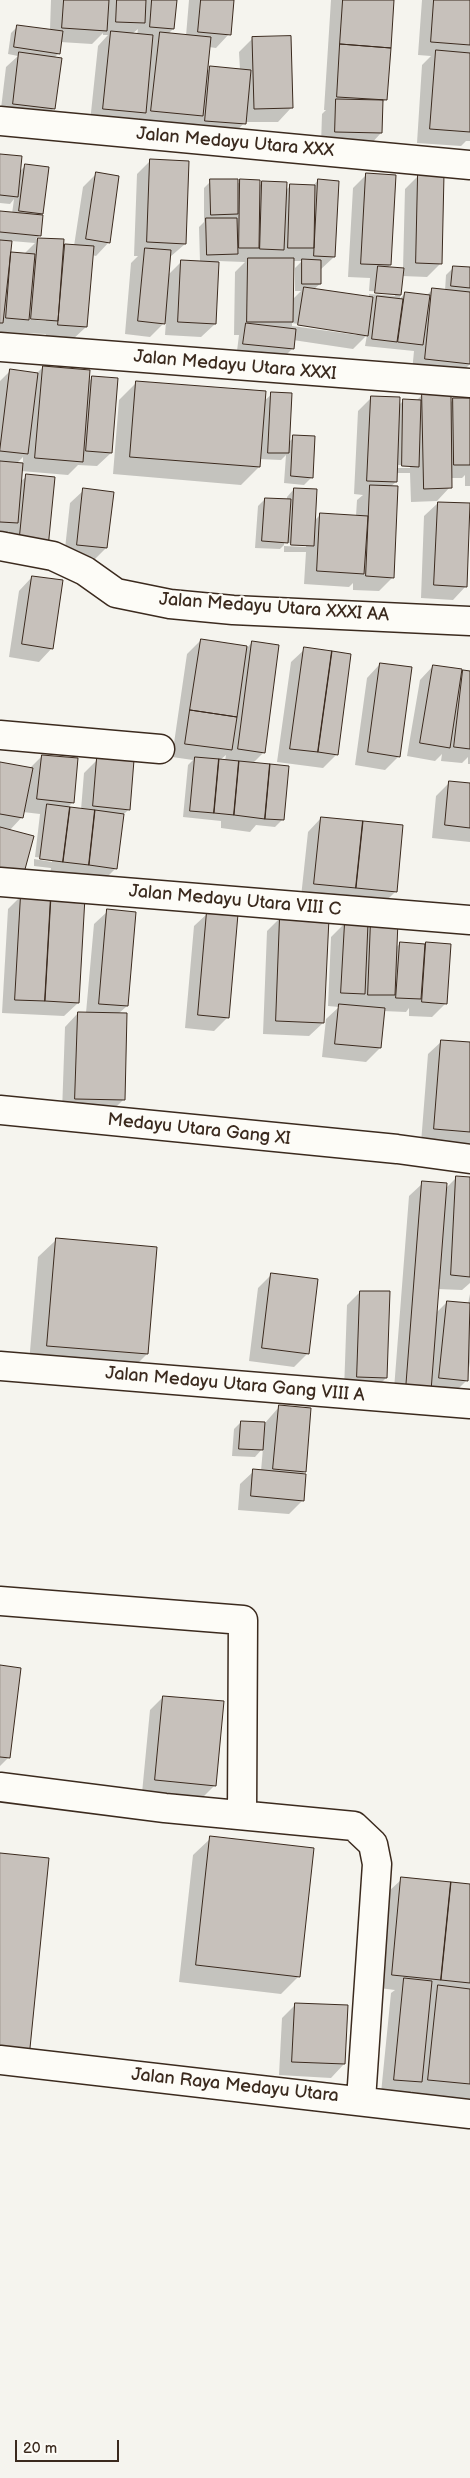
<!DOCTYPE html>
<html>
<head>
<meta charset="utf-8">
<style>
	body { margin:0 }
	#map { position:relative; width:470px; height:2478px; overflow:hidden; background:#f5f4ee; font-family:"Balsamiq Sans",sans-serif }
	canvas { display:block }
	.scale { position:absolute; left:15px; top:2440px; width:104px; height:22px; box-sizing:border-box; border:2px solid #3b2a1e; border-top:0; padding-left:6px; font-size:15px; line-height:18px; white-space:nowrap; color:#3b2a1e; -webkit-text-stroke:4px #fdfcf7; paint-order:stroke }
</style>
</head>
<body>
<div id="map">
<canvas width="470" height="2478"></canvas>
<div class="scale">20 m</div>
</div>
<script>
const ctx = document.querySelector('canvas').getContext('2d');
ctx.lineJoin = 'round';
function fillPath(path, color) { ctx.fillStyle = color; ctx.fill(path, 'evenodd'); }
function trace(path, color, width, dash) { ctx.strokeStyle = color; ctx.lineWidth = width; ctx.lineCap = dash ? 'butt' : 'round'; ctx.setLineDash(dash || []); ctx.stroke(path); }
function drawText(font, color, halo, rows, align = 'center') {
  ctx.font = font + ' "Balsamiq Sans",sans-serif'; ctx.lineWidth = 4.5; ctx.setLineDash([]); ctx.textBaseline = 'middle'; ctx.strokeStyle = halo; ctx.fillStyle = color; for (const [text, x, y, turn = 0] of rows) {
    ctx.save(); ctx.translate(x, y); ctx.rotate((+turn || 0) * Math.PI / 180); ctx.textAlign = isNaN(turn) ? turn : align; if (halo) ctx.strokeText(text, 0, 0); ctx.fillText(text, 0, 0); ctx.restore();
  }
}
fillPath(new Path2D(`
	M51 0H176L173 29 168 34 186 36 189 0H233L229 34 216 48 209 47 206 72 211 67 240 70 239 52 253 38 291 108 278 122H245L231 137 192 134 193 124 188 129 138 124 139 118 131 127 90 122 98 46 108 35H103V33L92 44 60 42 59 53 54 58V108L40 122 0 117 6 67 18 56 8 54 11 33 18 26 50 30ZM138 29 137 35 132 34Z
	M331 0H392L386 99 382 103 381 133 368 147 321 145 322 114 326 110H324Z
	M422 0H470V141H466L461 146 417 143 422 65 431 56 418 55Z
	M0 155 19 172 25 166 42 213 39 216 40 235 36 239 62 241V249L66 245 74 246 83 187 96 174 109 242 96 256 92 255 86 327 72 340 45 338 46 334 0 332V213L12 214 14 199 10 204 0 203ZM11 241 35 243 24 254 9 253ZM25 317 46 319V321L25 319Z
	M151 160 185 244 170 257 168 275 182 261 200 262 199 227 204 222V188L211 181 236 185 241 181 259 186 263 182 285 191 290 186H313L318 180 334 257 320 270V284L314 289 369 298V294L395 296V293L369 291 370 278 348 277 353 188 366 175 390 265 387 268 403 269 405 189 419 175 440 264 427 277 402 276 400 299 405 293 426 296 432 290 445 291 446 275 454 267 470 268V364L456 378 412 372 414 351 365 346 367 335 353 349 293 340 292 349 285 356 237 351 239 335H234L235 272 245 262 218 261 215 324 201 337 165 335 166 321 150 337 125 334 131 263 138 256H134L137 174ZM292 261H302L295 268V291H301L292 300ZM292 323 357 333V335L292 326Z
	M43 367 88 382 93 377 111 453 97 466 78 465 68 475 21 471 20 482 27 476 47 547 6 558 9 531 3 536H0V381L10 371 36 374ZM23 457V464H16Z
	M137 382 264 401 272 394 289 442 294 437 312 477 304 485 284 483 286 455 281 460 259 459V467L241 485 113 474 119 400Z
	M422 395 449 404 454 399H470V486H465V475L462 478H450V487L437 501 411 502 410 473H396V482L390 487 393 577 379 591 353 590V583L349 587 304 584 306 552H284V545L280 549 255 548 258 506 265 499 287 500V497L294 489 314 521 321 514 356 516 357 500 363 495 354 494 358 411 372 397 398 406 404 400 416 401ZM396 465H410V468H396ZM284 543 306 544V547L284 546Z
	M84 490 106 548 93 561 64 558 70 503Z
	M438 503 466 586 453 600 421 598 424 516Z
	M32 577 52 648 39 662 9 657 19 591Z
	M201 640 248 647 252 642 264 752 252 764 283 819 275 827 256 825 250 832 221 828V821L183 817 188 765 193 760 172 757 187 654ZM226 755 225 761 220 760Z
	M305 649 337 754 323 768 277 762 291 662Z
	M380 664 399 756 385 770 355 765 367 678Z
	M433 666 460 676 464 672H470V764H468V757L462 763 441 761 442 754 435 761 407 756 420 680Z
	M42 756 73 802 67 808 81 810 84 773 98 759 129 809 122 816 116 868 102 882 50 875 51 868 34 866V859L52 862V859L35 857 40 814 23 812 22 817 9 831 20 883 7 897 0 895V763L29 769Z
	M450 782 470 784V842L432 838 436 796Z
	M321 818 396 891 382 905 301 897 308 832Z
	M22 895 78 1003 64 1016 2 1013 8 909Z
	M108 911 127 1006 118 1014 123 1100 110 1113 62 1112 65 1027 78 1013H86L94 924Z
	M208 913 228 1017 214 1031 185 1028 194 926Z
	M281 917 323 1023 309 1036 263 1034 267 931Z
	M372 921 396 948 400 943 424 945 426 943 446 1003 432 1017 409 1016V1008L406 1012 383 1011 380 1048 366 1062 322 1057 326 1019 339 1007 328 1006 331 937 345 923Z
	M442 1041 470 1043V1144L467 1146 421 1143 428 1054Z
	M457 1177 470 1178V1283L462 1290 438 1289 436 1313 447 1302 468 1304 470 1294V1362L467 1380 453 1394 393 1402 409 1196 423 1183 445 1189Z
	M56 1240 147 1354 129 1372 29 1363 38 1257Z
	M272 1274 308 1353 294 1367 249 1361 258 1288Z
	M360 1292 386 1378 373 1391H344L347 1305Z
	M279 1407 305 1471 301 1475 303 1500 289 1514 238 1510 240 1484 254 1471H261L263 1448 255 1457 232 1456 234 1429 241 1422 265 1423Z
	M0 1666 9 1757 0 1766Z
	M163 1697 215 1785 201 1799 142 1793 150 1710Z
	M211 1838 299 1976 281 1994 179 1982 193 1855Z
	M402 1879 470 1886V2103L411 2097 412 2091 407 2095 381 2093 391 1993 395 1990 379 1988 388 1892Z
	M296 2004 344 2064 331 2078 279 2075 282 2018Z`), '#0003');
const building = new Path2D(`
	M64 0H109L107 31 62 28Z
	M117 0H146L145 23 116 22Z
	M152 0H177L174 29 150 27Z
	M201 0H234L231 35 198 32Z
	M343 0H394L391 48 340 44Z
	M434 0H470V45L431 42Z
	M17 25 63 31 60 54 14 47Z
	M111 31 153 35 146 113 103 109Z
	M160 32 211 37 203 116 151 111Z
	M291 36 293 108 254 109 252 37Z
	M340 44 391 48 387 100 337 97Z
	M436 50 470 53V132L430 129Z
	M19 52 62 58 55 109 13 104Z
	M210 66 251 70 246 124 205 121Z
	M336 99 383 100 382 133 335 132Z
	M0 154 22 156 18 197 0 195Z
	M150 159 189 161 186 244 147 242Z
	M25 164 49 167 43 214 19 211Z
	M96 172 119 176 110 243 86 239Z
	M366 173 396 175 391 265 361 264Z
	M418 174H444L442 264 416 263Z
	M210 179H238V214L211 215Z
	M240 179 260 180 259 248H239Z
	M318 179 339 181 335 257 314 256Z
	M262 181 287 182 284 250 260 249Z
	M290 184 315 185 314 248H288Z
	M0 211 43 215 41 236 0 232Z
	M206 218H237L238 254 207 255Z
	M38 238 64 239 58 321 31 319Z
	M0 240 12 241 3 323H0Z
	M65 244 94 246 87 327 58 325Z
	M145 248 171 250 165 324 138 321Z
	M11 252 35 254 29 320 6 318Z
	M248 258H294L293 322H247Z
	M302 259 321 260V284H302Z
	M181 260 219 262 216 324 178 322Z
	M378 266 404 268 401 295 375 293Z
	M453 266 470 267V288L451 286Z
	M304 287 373 297 368 336 298 325Z
	M432 288 470 292V364L425 359Z
	M405 292 430 295 423 345 398 342Z
	M377 296 403 299 397 342 372 339Z
	M246 323 296 329 294 349 243 344Z
	M43 366 90 370 83 462 35 458Z
	M10 369 38 373 28 454 0 451Z
	M92 376 118 378 112 453 86 451Z
	M136 381 266 391 260 467 130 457Z
	M271 392 292 393 289 453H268Z
	M422 393H451L452 488 424 489Z
	M371 396 400 397 397 482 367 481Z
	M453 398H470V465H454Z
	M403 399 421 400 419 467 402 466Z
	M293 435 315 436 313 478 291 476Z
	M0 461 23 463 18 523 0 522Z
	M26 474 55 477 48 548 19 545Z
	M370 485 398 486 394 578 366 576Z
	M83 488 114 492 107 548 77 545Z
	M294 488 317 489 314 546 291 545Z
	M265 498 291 499 288 543 262 541Z
	M438 502 470 503 467 587 434 585Z
	M320 513 368 516 364 574 317 571Z
	M32 576 63 580 53 649 22 644Z
	M201 639 247 646 237 717 190 710Z
	M252 641 279 645 265 753 238 749Z
	M304 647 332 651 318 752 290 749Z
	M332 651 351 654 338 755 318 752Z
	M380 663 412 667 400 757 368 752Z
	M433 665 462 669 450 748 420 743Z
	M463 670 470 671V749L454 747Z
	M190 710 237 717 232 750 185 744Z
	M42 755 78 758 74 803 37 799Z
	M195 757 219 759 214 813 190 811Z
	M97 758 134 760 130 810 93 806Z
	M219 759 239 761 234 815 214 813Z
	M239 761 270 764 265 819 234 815Z
	M0 762 33 768 23 818 0 814Z
	M270 764 289 766 284 820 265 819Z
	M449 781 470 783V828L445 825Z
	M47 804 70 807 63 862 40 859Z
	M70 807 95 810 89 865 63 862Z
	M95 810 124 814 117 869 89 865Z
	M321 817 363 821 356 888 314 884Z
	M363 821 403 825 397 892 356 888Z
	M0 827 34 836 21 884 0 878Z
	M21 894 51 896 45 1001 15 1000Z
	M51 896 85 897 79 1003 45 1001Z
	M107 909 136 912 128 1006 99 1004Z
	M207 911 238 914 229 1018 198 1015Z
	M280 916 329 918 324 1023 276 1021Z
	M371 919 398 921 395 995H368Z
	M345 922 368 923 365 994 341 993Z
	M400 942 425 944 421 999 396 998Z
	M426 942 451 944 447 1004 422 1002Z
	M339 1004 385 1008 381 1048 335 1044Z
	M78 1012 127 1013 125 1100 75 1099Z
	M441 1040 470 1042V1132L434 1129Z
	M456 1176 470 1177V1277L451 1275Z
	M422 1181 447 1183 431 1391 406 1389Z
	M56 1238 157 1247 148 1354 47 1346Z
	M271 1273 318 1279 309 1354 262 1348Z
	M360 1291H390L387 1378 357 1377Z
	M447 1301 470 1303 468 1381 439 1378Z
	M279 1405 311 1408 306 1472 273 1469Z
	M241 1421 265 1422 263 1450 239 1449Z
	M253 1469 306 1474 304 1501 251 1496Z
	M0 1665 21 1668 10 1758 0 1757Z
	M163 1696 224 1701 216 1786 155 1780Z
	M210 1836 314 1848 300 1977 196 1965Z
	M0 1853 49 1858 29 2058 0 2055Z
	M401 1877 451 1882 441 1980 392 1975Z
	M451 1882 470 1884V1983L441 1980Z
	M404 1978 432 1981 422 2082 394 2080Z
	M438 1985 470 1989V2084L428 2080Z
	M295 2003 348 2005 345 2064 292 2062Z`);
fillPath(building, '#c7c1bb');
trace(building, '#3b2a1e', 1);
const minor = new Path2D(`
	M0 121 470 165
	M0 347 470 383
	M0 546 53 556 85 571 116 593 170 604 233 610 470 621
	M0 735 160 749
	M0 882 470 920
	M0 1110 397 1149 470 1159
	M0 1366 470 1404
	M0 1601 243 1620 242 1815
	M0 1787 165 1808 354 1826 373 1844 377 1864 361 2100
	M0 2060 470 2114`);
trace(minor, '#3b2a1e', 31);
trace(minor, '#fdfcf7', 28);
drawText('18px', '#3b2a1e', '#fdfcf7', [
	["Jalan Medayu Utara XXX",235,143,5],
	["Jalan Medayu Utara XXXI",235,366,5],
	["Jalan Medayu Utara XXXI AA",274,608,4],
	["Jalan Medayu Utara VIII C",235,901,5],
	["Medayu Utara Gang XI",199,1130,6],
	["Jalan Medayu Utara Gang VIII A",235,1385,5],
	["Jalan Raya Medayu Utara",235,2086,6]
]);
</script>
</body>
</html>
